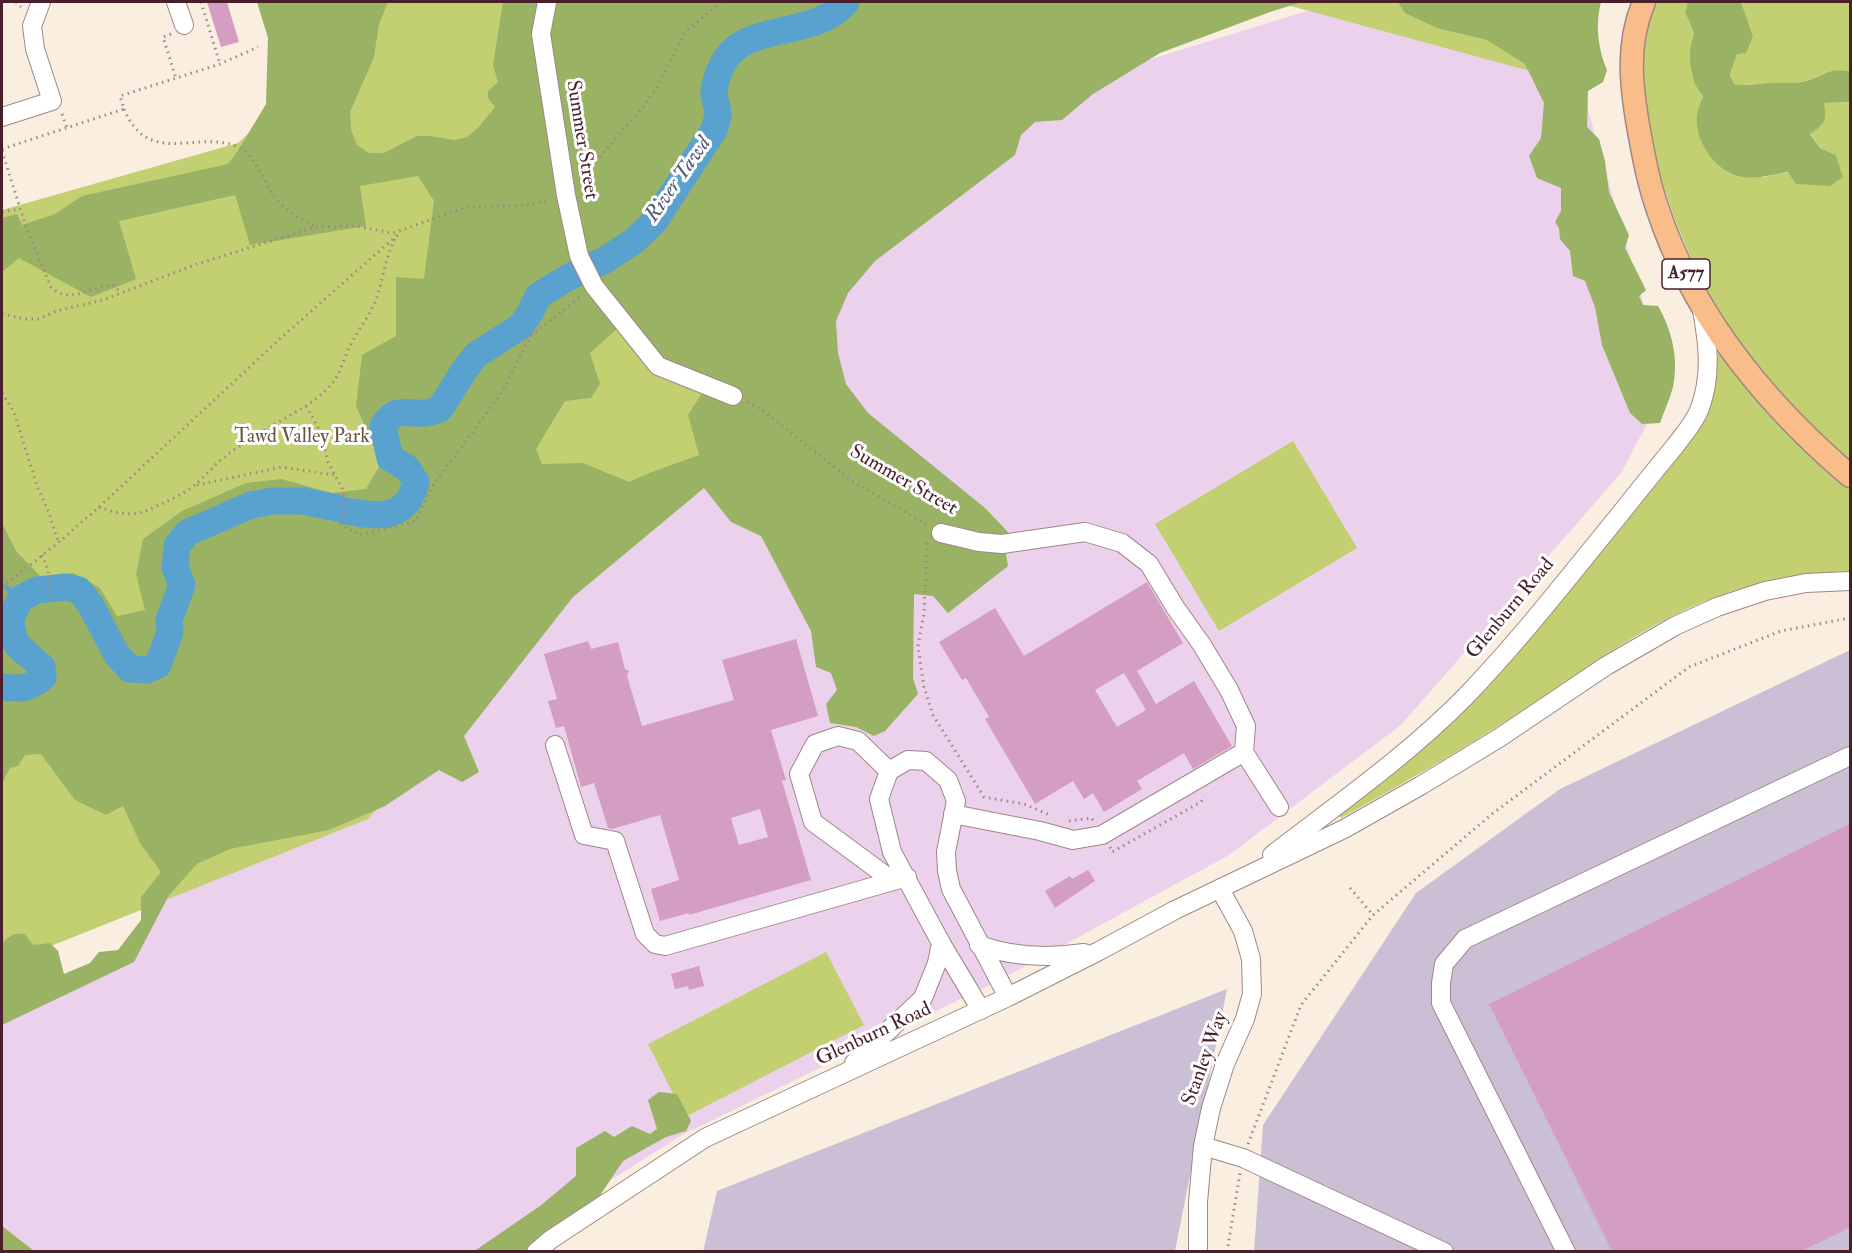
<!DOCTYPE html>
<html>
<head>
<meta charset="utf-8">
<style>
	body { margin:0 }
	#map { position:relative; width:1852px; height:1253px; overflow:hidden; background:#f9eee0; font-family:"IM FELL Double Pica",serif }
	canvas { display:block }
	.frame { position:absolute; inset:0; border:3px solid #4a1f2b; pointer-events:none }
</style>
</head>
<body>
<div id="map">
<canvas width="1852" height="1253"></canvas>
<div class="frame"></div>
</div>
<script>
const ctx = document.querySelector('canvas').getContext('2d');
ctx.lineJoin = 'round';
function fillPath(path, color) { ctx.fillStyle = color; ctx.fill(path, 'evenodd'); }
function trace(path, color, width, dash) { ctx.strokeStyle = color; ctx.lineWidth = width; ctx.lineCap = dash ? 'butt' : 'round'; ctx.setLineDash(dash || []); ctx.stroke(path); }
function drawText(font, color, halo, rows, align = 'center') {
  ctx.font = font + ' "IM FELL Double Pica",serif'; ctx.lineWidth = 6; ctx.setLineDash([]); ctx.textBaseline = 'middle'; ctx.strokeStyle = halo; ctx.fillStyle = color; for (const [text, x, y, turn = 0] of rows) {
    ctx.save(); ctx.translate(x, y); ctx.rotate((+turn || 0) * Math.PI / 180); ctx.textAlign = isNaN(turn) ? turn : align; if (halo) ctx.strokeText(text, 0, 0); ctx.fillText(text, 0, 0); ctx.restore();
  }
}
fillPath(new Path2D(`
	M1336 2 1574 61 1667 386 1621 473 1401 725 1229 855 996 982 682 1135 499 1251H15L2 1242V1013L122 956 191 862 786 330 1044 92Z`), '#ebd1ec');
fillPath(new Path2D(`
	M1850 650V1251L1254 1252 1263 1125 1416 893 1560 789Z
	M1227 989 1175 1251 703 1252 717 1191Z`), '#cbbfd6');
fillPath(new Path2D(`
	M362 2H1545L1530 71 1276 2 1044 92 932 180 724 452 569 590 368 819 46 948 2 976V210L238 143 368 22Z
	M1656 2H1688L1685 12 1694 33 1690 48V65L1695 85 1703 96 1697 114 1738 176 1764 177 1789 172 1843 177 1836 155 1820 148 1810 133 1824 103 1850 102V462L1786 402 1734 336 1712 300 1694 265 1677 225 1664 188 1654 151 1645 104 1641 57 1651 10Z
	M1741 2H1850V71C1824 67 1823 78 1800 82 1791 84 1781 82 1772 83 1758 83 1747 87 1734 84L1730 75 1737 54 1753 36Z
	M1718 351H1720C1758 404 1800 449 1850 489V571C1810 574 1768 579 1730 592 1651 618 1586 669 1517 714 1460 751 1401 785 1341 818L1339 815 1383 780 1444 728 1714 389Z
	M1293 441 1357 548 1219 631 1155 524Z
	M826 952 864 1025 685 1117 648 1044Z`), '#c2d072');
fillPath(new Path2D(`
	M257 2H388L379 24 374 57 350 112 351 130 357 145 369 153H384L417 136H431L454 140 467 137 477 129 495 107 488 98V91L498 82 493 65 503 2H1302L1270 12 1160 53 1093 94 1062 120 1035 122 1021 135 1015 155 875 261 848 293 836 321 838 353 846 384 868 413 985 508 1008 532 1005 547 1008 566 948 613 933 596 914 594 913 678 918 694 885 731 874 736 856 727 830 723 826 704 837 690 831 673 816 667 811 631 761 536 731 522 704 488 573 597 464 736 479 772 462 782 439 770 385 806 329 830 230 849 197 864 169 895 134 962 2 1025V943C10 936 14 932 25 934L33 945 50 943 58 951 64 974 90 963 99 952 118 950 141 920V897L161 872 140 843 123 806 106 815 75 800 41 754 25 755 18 766 10 768 2 784V523L16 551 43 579 73 573 100 588 117 616 145 610 136 574 143 539 182 511 246 483 281 479 332 493 366 489 381 463 356 406 362 355 396 336V277L424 279 434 201 418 176 360 186 366 226 250 245 235 195 119 221 136 279 91 297 19 258 2 272V218L17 214 22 225 55 214 82 196 228 164 239 149 266 104 268 38ZM628 319 666 364 708 384 688 415 699 455 649 473 629 482 583 463 542 464 536 449 565 401 591 398 600 384 590 353Z
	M1398 2H1601C1595 24 1598 50 1607 70L1603 82 1588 91 1587 127 1599 139 1605 161 1609 192 1629 235 1625 248 1646 290 1639 296 1643 305 1658 306C1672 330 1679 360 1673 387 1670 399 1664 411 1660 423L1642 424 1630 413 1602 345 1595 307 1585 281 1573 276 1570 251 1560 239 1559 228 1555 222 1561 211V188L1537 178 1529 156 1541 138 1544 103 1525 64 1487 40 1437 28 1405 13Z
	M1688 2H1741L1753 36 1746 53 1737 54 1730 75 1734 84C1747 87 1758 83 1772 83 1781 82 1791 84 1801 82 1823 78 1824 67 1850 71V102L1824 103C1827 121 1825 124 1810 134L1820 148 1836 155 1843 177 1830 186 1796 184 1788 172C1772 175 1754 180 1738 176 1713 169 1694 139 1697 114 1698 108 1701 102 1703 96L1695 85 1690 65V48L1694 33 1685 12Z
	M659 1092 677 1094 691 1121 686 1131 666 1137 623 1161 597 1200 526 1251 473 1252 540 1206 576 1176V1148L605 1131 614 1137 632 1126 650 1134 657 1129 648 1100Z
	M2 1226 34 1251H2Z`), '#99b264');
trace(new Path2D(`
	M6 587 20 599`), '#59a1cf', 4.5);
trace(new Path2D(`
	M346 511C378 517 407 521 416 482L407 468 390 458 383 426C397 405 405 415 426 413 430 412 435 411 440 409L465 369 476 355 521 326 531 311 538 296 567 278 605 260 634 241 654 222 714 130C715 126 717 121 718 116 719 109 714 101 714 93 714 83 719 71 724 62 747 21 816 39 846 2
	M2 687C21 689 28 690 43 677L42 667 17 645 12 631 11 618 20 599 37 590 66 587 79 590 90 604 117 655 130 669 147 670 158 665 170 632 169 620 182 585 175 567 177 546 187 533 251 505 273 501H303L337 508`), '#59a1cf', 27);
fillPath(new Path2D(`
	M207 2H227L239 42 221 47Z
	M1147 582 1183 643 1137 671 1156 704 1194 681 1232 746 1193 769 1184 753 1137 781 1142 789 1104 812 1093 793 1084 799 1073 781 1035 804 985 719 989 717 966 678 962 680 939 642 995 608 1024 656ZM1124 673 1146 710 1117 727 1095 690Z
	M796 639 818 716 771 730 786 780 782 781 811 880 706 910 689 915V913L660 921 651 889 679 880 660 815 612 829 608 828 594 783 581 787 564 726 556 728 548 701 557 699 544 654 588 641 591 649 618 642 625 669 629 671 627 676 642 726 734 700 722 660ZM760 809 768 837 739 845 731 818Z
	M1851 823V1227L1802 1251H1612L1489 1004Z
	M1088 870 1095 881 1055 908 1045 891 1070 876 1072 879Z
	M699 966 704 986 689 990 688 986 675 989 671 974Z`), '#d49dc2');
const minor = new Path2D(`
	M176 2 184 25
	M547 2 541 34 566 195 579 256 594 286 658 366 733 396
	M2 117 52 101 35 49 32 26 41 2
	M941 533 979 542 1002 544 1085 532 1122 543 1149 564 1175 607 1202 645 1229 690 1246 726 1244 752 1102 835 1073 840 1040 831 953 814
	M555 745 584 835 615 841 645 934 655 944 665 946 907 877
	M1244 752 1279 807
	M889 771 858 741 838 736 815 744 799 774 813 822 893 881
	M1272 855C1338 804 1407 756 1465 697 1521 639 1570 575 1621 513 1639 490 1657 468 1675 446 1684 434 1695 422 1700 408 1712 375 1708 343 1702 310
	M979 945C1012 957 1049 958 1084 953
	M981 1010 941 943 892 852 879 799 889 771 908 760 926 761 948 780 956 801 946 852 947 871 951 889 1008 997
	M854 1063 923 998 937 963 941 943
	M1203 1146 1243 1158 1444 1252
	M536 1252 550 1240 705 1138 1008 997 1099 951 1175 910 1344 829 1420 786 1499 738 1606 666 1675 626 1717 607 1765 591 1806 583 1850 581
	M1198 1252V1202L1203 1146 1211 1108 1225 1064 1245 1019 1252 994 1251 959 1243 931 1220 889
	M1566 1252 1441 1003V983L1444 964 1465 939 1850 756`);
const major = new Path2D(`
	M1644 2C1626 44 1631 86 1639 131 1644 158 1649 185 1658 210 1693 316 1767 405 1850 476`);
trace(minor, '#a28686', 20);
trace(major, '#a28686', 25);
trace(new Path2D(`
	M16 2 21 7
	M201 2 220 64
	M171 34 163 37 176 78
	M124 109C148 166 192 132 233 145 256 152 262 180 275 197 285 211 302 220 316 227
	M62 114 67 128
	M2 149 124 109 120 96 220 64 258 47
	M2 151 26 227 51 287C70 306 92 285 113 285L120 292
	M580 180 643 107 657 87 686 31 721 2
	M2 212 20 209
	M2 314 26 319H39L56 311 103 300 197 264 316 227 355 226 393 233 467 207 530 205 551 200
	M2 393 14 412 37 486 49 513 58 542
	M747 402 761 409 852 481 929 526
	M306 406 319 429 323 440 328 462 342 488 345 503 341 525 360 535 416 521 431 488 503 391 530 337 581 296
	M197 485 282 467 334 475
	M99 507C115 513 131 517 148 510 163 503 183 495 196 484 206 475 215 464 226 456 233 450 241 445 248 440 273 423 317 405 334 381 341 371 344 358 349 348 357 331 369 317 376 300 383 280 385 258 395 239
	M927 543 924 613 918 646 924 687 933 715 984 797 1024 804 1052 816
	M42 555 48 569 49 602
	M2 587 58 543 99 507 282 337 401 232
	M1069 821 1092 818 1093 821
	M1110 847 1112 852 1201 802 1204 796
	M1350 888 1373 915
	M1248 1144 1301 1005 1373 915 1492 814 1689 667 1781 631 1850 618
	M1227 1252 1240 1173`), '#a28686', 3, [1.5, 4.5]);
trace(minor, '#fff', 18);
trace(major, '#f8bd89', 22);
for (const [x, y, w] of [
	[1686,274,48]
]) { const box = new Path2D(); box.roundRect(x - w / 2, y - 15, w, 30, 4.5); ctx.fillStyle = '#fff'; ctx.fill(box); trace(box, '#4a1f2b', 1.5); }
drawText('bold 18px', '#4a1f2b', null, [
	["A577",1686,274]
]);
drawText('20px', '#4a1f2b', '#fff', [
	["Summer Street",581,140,81],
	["Summer Street",903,481,30],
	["Glenburn Road",1511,609,-50],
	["Glenburn Road",874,1035,-25],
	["Stanley Way",1206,1059,-70]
]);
drawText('20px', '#6e5440', '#fff', [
	["Tawd Valley Park",302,438]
]);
drawText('italic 21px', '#515a75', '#fff', [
	["River Tawd",679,180,-55]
]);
</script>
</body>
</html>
